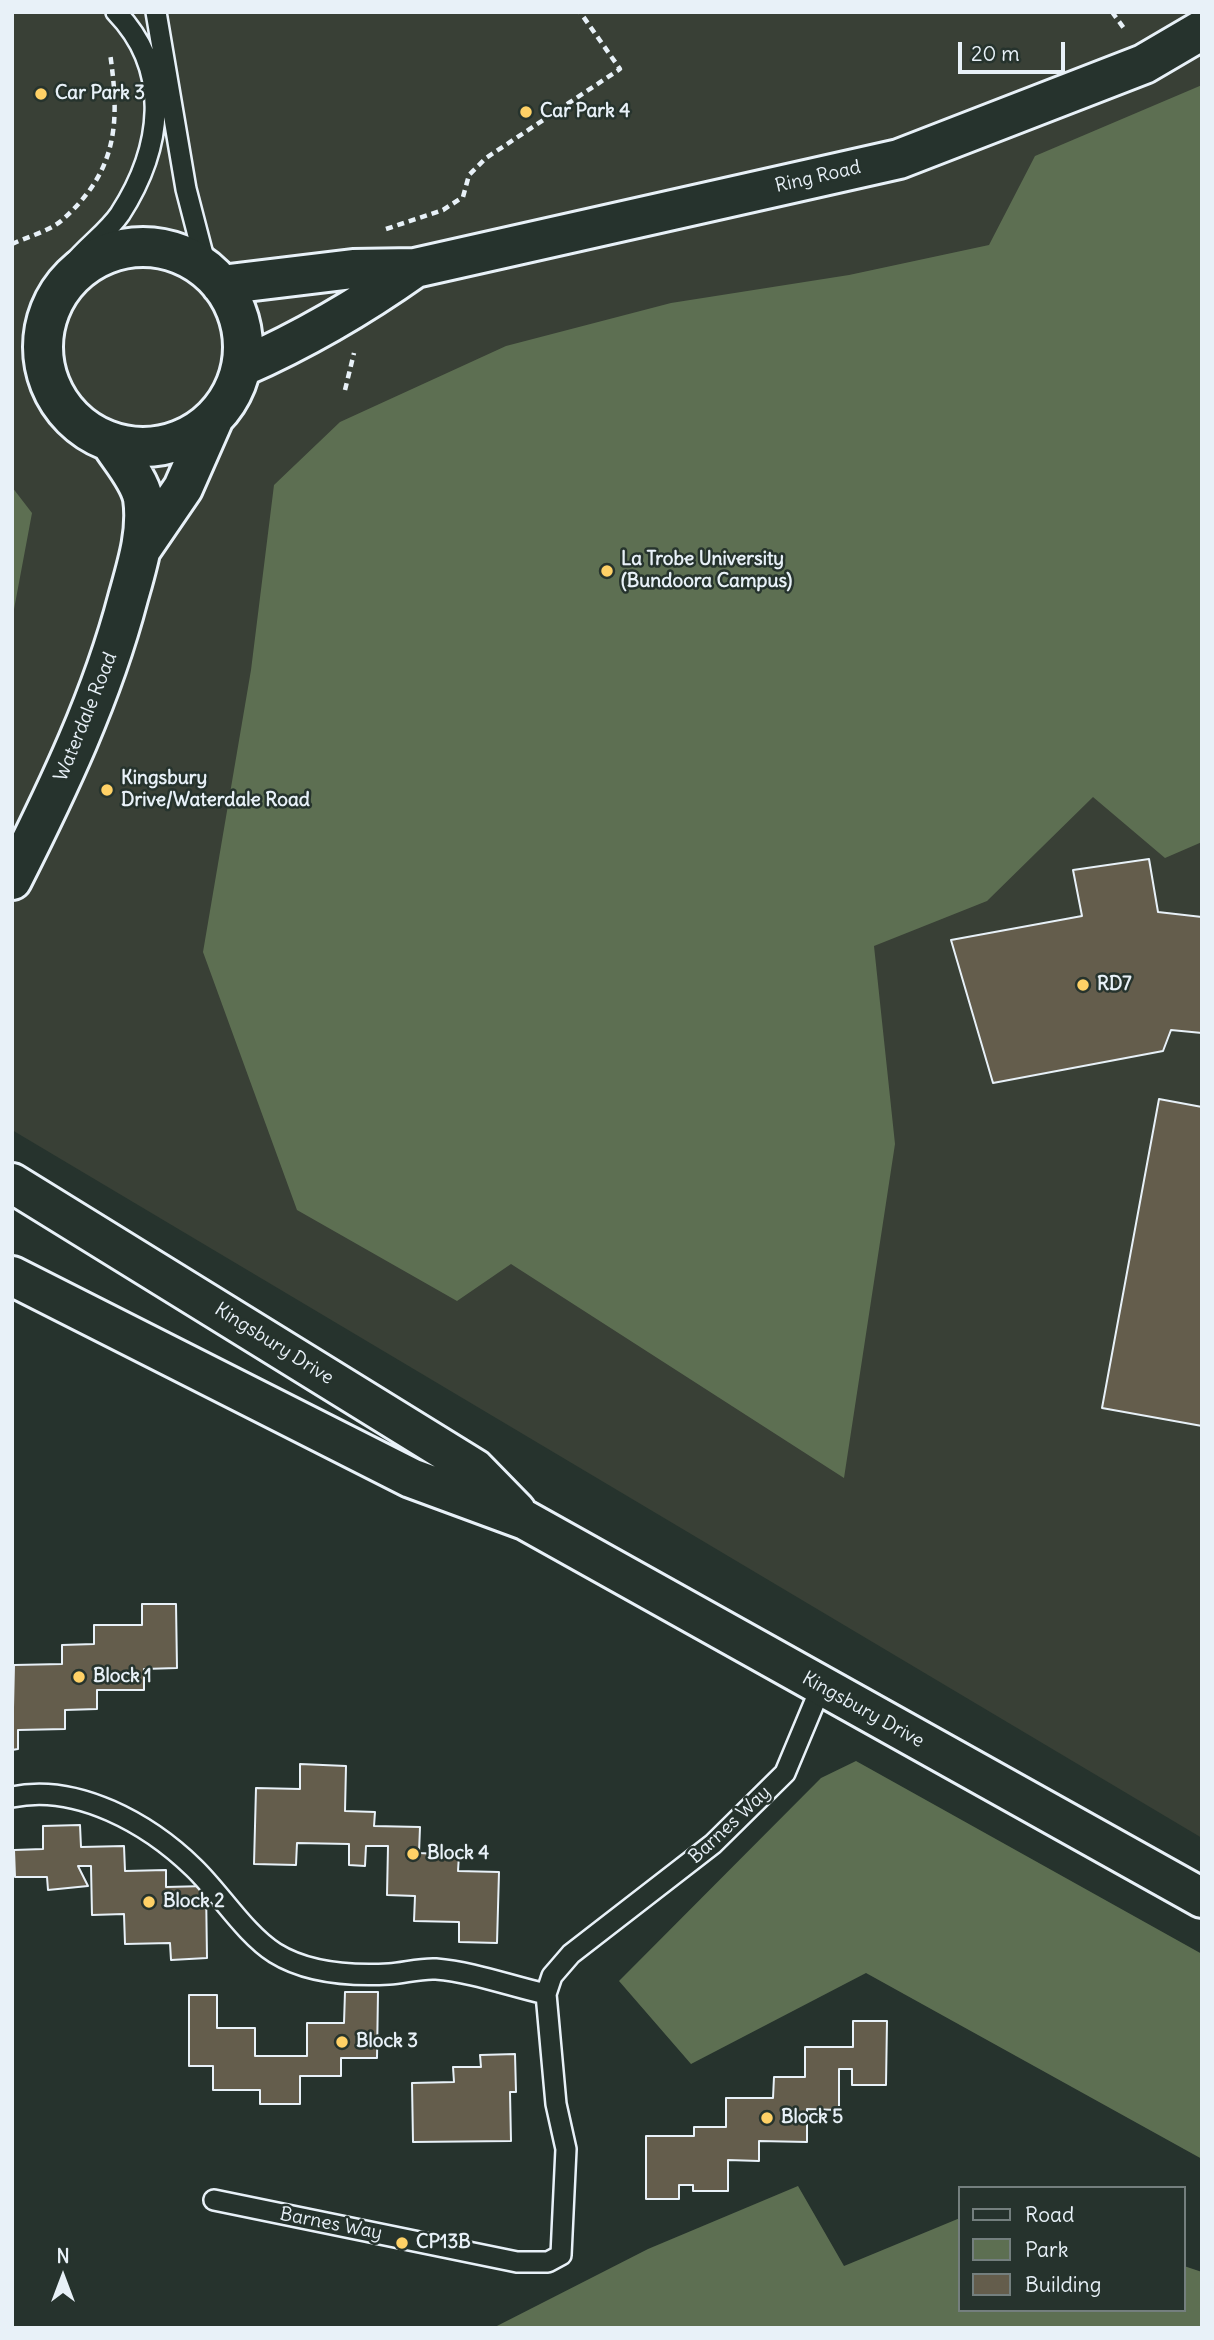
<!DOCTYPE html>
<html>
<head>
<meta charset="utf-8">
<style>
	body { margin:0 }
	#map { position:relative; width:1214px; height:2340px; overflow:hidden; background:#26332d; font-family:Delius,sans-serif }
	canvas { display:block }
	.frame { position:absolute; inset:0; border:14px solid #e8f1f8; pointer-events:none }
	.legend { position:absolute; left:958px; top:2186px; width:228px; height:126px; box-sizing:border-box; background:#26332d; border:2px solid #747f7e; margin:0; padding:9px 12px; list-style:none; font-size:21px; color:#e8f1f8 }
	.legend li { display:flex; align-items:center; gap:14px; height:35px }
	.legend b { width:35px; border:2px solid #747f7e }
	.north { position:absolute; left:28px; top:2242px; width:70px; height:70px; -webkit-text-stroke:5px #26332d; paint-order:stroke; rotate:0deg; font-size:19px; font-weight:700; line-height:28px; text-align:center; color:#e8f1f8 }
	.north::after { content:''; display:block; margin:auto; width:24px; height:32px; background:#e8f1f8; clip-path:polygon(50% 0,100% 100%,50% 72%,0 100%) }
	.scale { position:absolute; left:958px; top:42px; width:107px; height:32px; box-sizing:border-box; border:4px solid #e8f1f8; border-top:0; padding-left:9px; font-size:21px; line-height:24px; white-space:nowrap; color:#e8f1f8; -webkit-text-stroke:5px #26332d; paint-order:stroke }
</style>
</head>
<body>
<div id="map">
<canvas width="1214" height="2340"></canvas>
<div class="frame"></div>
<ul class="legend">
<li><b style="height:9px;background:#26332d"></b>Road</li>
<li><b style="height:19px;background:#5d6f52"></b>Park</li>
<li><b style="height:19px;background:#645d4c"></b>Building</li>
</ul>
<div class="north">N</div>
<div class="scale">20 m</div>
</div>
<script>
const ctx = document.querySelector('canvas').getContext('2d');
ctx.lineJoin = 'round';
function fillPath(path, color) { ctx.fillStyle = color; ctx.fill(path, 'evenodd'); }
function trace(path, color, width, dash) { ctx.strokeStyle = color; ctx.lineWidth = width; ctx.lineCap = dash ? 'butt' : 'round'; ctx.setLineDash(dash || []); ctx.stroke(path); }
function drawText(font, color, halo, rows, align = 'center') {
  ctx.font = font + ' Delius,sans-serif'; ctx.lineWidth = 5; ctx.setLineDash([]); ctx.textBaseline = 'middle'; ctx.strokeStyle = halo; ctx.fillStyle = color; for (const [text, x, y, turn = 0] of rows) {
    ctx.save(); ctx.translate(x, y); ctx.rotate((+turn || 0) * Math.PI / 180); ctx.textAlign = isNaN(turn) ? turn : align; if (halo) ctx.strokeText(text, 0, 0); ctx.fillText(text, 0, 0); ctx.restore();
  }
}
fillPath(new Path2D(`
	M12 12H1202V1838L12 1130Z`), '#394036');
fillPath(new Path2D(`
	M1202 85V842L1165 858 1093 797 987 901 874 946 895 1144 844 1478 511 1264 457 1301 297 1210 203 952 251 670 274 485 340 422 506 346 671 303 849 275 989 245 1035 156Z
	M12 487 32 513 12 620Z
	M856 1761 1202 1954V2159L866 1973 691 2064 619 1981 821 1778Z
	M798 2186 844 2266 960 2218V2310H1184V2266L1202 2272V2328H493L648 2249Z`), '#5d6f52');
const building = new Path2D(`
	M1149 859 1158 912 1202 917V1033L1171 1030 1163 1051 993 1083 951 940 1082 916 1073 870Z
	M1159 1099 1202 1107V1426L1102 1408Z
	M142 1604H176L177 1668 144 1669V1690H97V1709L65 1710V1729L18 1730V1749L12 1750 14 1665 62 1664V1645L94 1644V1625H142Z
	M300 1764 346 1766 345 1811 375 1812 374 1826 420 1827 419 1853 459 1855 458 1871 499 1872 497 1943 459 1942V1922L414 1921 415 1896 387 1895 388 1846H366L365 1866 349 1865V1844L297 1843 296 1865 254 1864 256 1788 300 1789Z
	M80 1825 81 1847 124 1846 125 1871 166 1870V1887L206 1886 207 1958 171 1960 170 1943 125 1944 124 1914 92 1915 91 1866H78L88 1886 48 1890 47 1877H15L14 1850 43 1849V1826Z
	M345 1992H378L377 2058H341V2076H300V2104H260V2090H213V2066H189V1995H217V2028H255V2056H307V2023H344Z
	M853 2021H887L886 2085H852V2069H839V2110L807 2109V2142L759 2141V2161L728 2160V2191H693V2185H679V2199H646V2136H694V2127H726V2098H773L774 2077H805V2047H853Z
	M515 2054 516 2092H510L511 2141 413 2142 412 2083 454 2082 453 2067H481L480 2055Z`);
fillPath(building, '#645d4c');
trace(building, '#e8f1f8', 2);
const lane = new Path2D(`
	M156 12 186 189 207 270
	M60 289C64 282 67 272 72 265 86 247 107 233 120 214 162 149 173 71 116 12
	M12 1797C77 1783 149 1824 194 1868 220 1893 245 1934 275 1953 307 1973 352 1976 389 1974 404 1973 421 1968 436 1969 473 1972 510 1986 546 1994
	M214 2200 517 2262H548L561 2255 566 2149 556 2104 546 1994 552 1976 571 1954 713 1844 785 1773 821 1687`);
const street = new Path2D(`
	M43 347a100 100 0 1 1 200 0a100 100 0 1 1-200 0Z
	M221 285 353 269 415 268 899 159 1144 64 1202 30
	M242 367C303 340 360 307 415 268
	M142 548 183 488 213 420
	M12 880C58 789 102 697 128 598 137 566 148 532 143 498 139 479 121 459 111 443`);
const secondary = new Path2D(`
	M12 1183 475 1469 516 1511
	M12 1276 411 1478 525 1520 1202 1898`);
trace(lane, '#e8f1f8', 24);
trace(street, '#e8f1f8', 44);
trace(secondary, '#e8f1f8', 44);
trace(new Path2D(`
	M1112 12 1126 31
	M386 229 443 210 463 197 469 175 486 158 620 69 580 12
	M12 244C27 237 49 231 61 221 118 171 120 123 110 53
	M345 390 354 353`), '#e8f1f8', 4.5, [7, 5]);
trace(lane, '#26332d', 19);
trace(street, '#26332d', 38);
trace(secondary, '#26332d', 38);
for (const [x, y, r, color] of [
	[41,94,7,"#ffd166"],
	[526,112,7,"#ffd166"],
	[607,571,7,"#ffd166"],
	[107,790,7,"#ffd166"],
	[1083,985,7,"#ffd166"],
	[79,1677,7,"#ffd166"],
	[413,1854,7,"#ffd166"],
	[149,1902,7,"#ffd166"],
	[342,2042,7,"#ffd166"],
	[767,2118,7,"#ffd166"],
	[402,2243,7,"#ffd166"]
]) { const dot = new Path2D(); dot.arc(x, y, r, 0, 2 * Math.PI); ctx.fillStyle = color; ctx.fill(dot); trace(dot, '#26332d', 2.5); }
drawText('bold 19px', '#e8f1f8', '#26332d', [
	["Car Park 3",55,94],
	["Car Park 4",540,112],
	["La Trobe University",621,560],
	["(Bundoora Campus)",621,582],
	["Kingsbury",121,779],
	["Drive/Waterdale Road",121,801],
	["RD7",1097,985],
	["Block 1",93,1677],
	["Block 4",427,1854],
	["Block 2",163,1902],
	["Block 3",356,2042],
	["Block 5",781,2118],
	["CP13B",416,2243]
], 'left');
drawText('19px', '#e8f1f8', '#26332d', [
	["Ring Road",818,177,-13],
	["Waterdale Road",86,717,-68],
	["Kingsbury Drive",274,1344,32],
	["Kingsbury Drive",863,1710,29],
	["Barnes Way",730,1825,-43],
	["Barnes Way",331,2224,11]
]);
</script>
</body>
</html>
